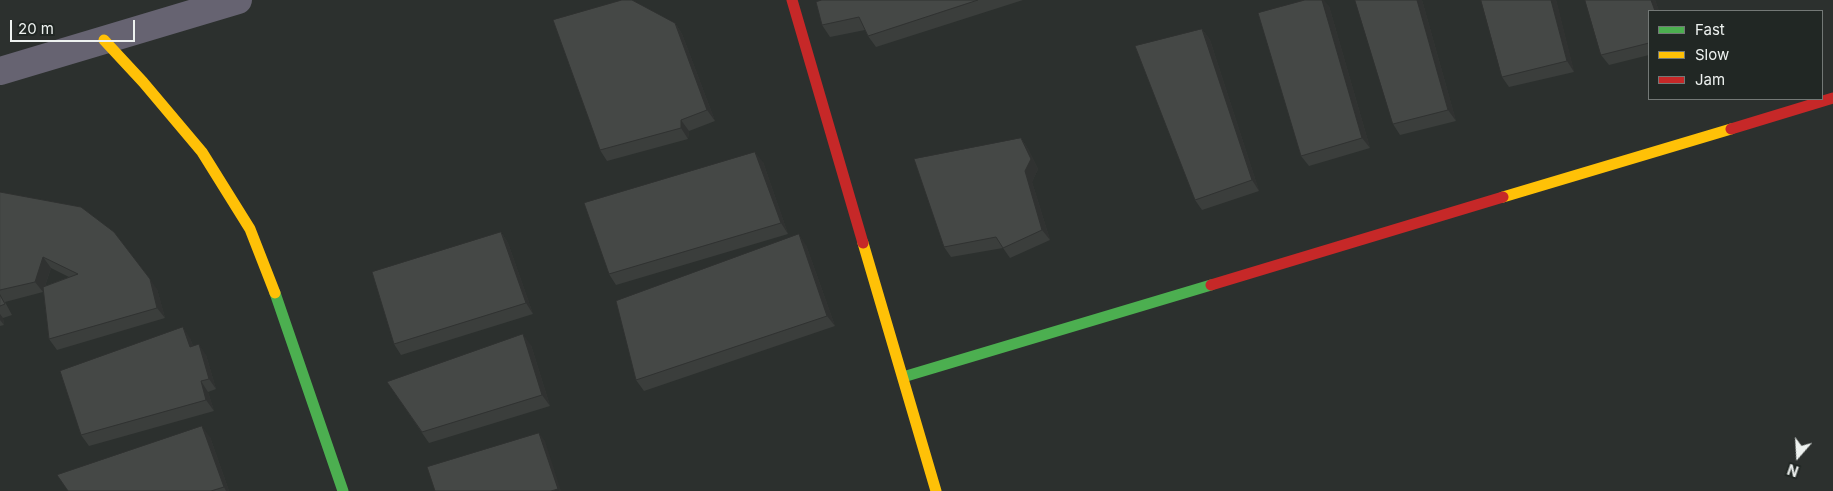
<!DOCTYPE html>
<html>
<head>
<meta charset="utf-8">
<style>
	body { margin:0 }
	#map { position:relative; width:1833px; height:491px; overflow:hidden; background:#2c302e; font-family:Inter,sans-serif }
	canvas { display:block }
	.legend { position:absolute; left:1648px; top:10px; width:175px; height:90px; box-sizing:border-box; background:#212724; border:1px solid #737876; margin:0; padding:6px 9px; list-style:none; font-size:15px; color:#eef2f0 }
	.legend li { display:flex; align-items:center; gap:10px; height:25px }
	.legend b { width:25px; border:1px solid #737876 }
	.north { position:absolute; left:1773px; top:431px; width:50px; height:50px; -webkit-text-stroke:4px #212724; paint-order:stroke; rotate:199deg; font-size:14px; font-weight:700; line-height:20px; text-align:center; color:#eef2f0 }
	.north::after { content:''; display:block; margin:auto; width:18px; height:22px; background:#eef2f0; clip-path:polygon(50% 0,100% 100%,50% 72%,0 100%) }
	.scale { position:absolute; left:10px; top:20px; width:125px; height:22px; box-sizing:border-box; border:2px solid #eef2f0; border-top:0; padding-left:6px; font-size:15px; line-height:18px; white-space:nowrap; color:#eef2f0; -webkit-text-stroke:4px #212724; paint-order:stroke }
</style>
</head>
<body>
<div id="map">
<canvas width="1833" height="491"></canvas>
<ul class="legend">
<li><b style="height:6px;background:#4caf50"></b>Fast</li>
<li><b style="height:6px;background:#ffc107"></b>Slow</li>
<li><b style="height:6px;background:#c62828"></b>Jam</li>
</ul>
<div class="north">N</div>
<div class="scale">20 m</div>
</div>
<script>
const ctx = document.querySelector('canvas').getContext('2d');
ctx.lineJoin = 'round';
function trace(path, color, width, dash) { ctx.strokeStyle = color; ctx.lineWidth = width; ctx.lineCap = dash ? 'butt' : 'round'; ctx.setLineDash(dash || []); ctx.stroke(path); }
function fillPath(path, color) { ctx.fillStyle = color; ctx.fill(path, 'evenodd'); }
trace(new Path2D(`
	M0 71 238 0`), '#666371', 28);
trace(new Path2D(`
	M275 293 343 491
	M903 377 1211 285`), '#4caf50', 11);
trace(new Path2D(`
	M104 40 143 82 202 152 250 229 275 293
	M1503 197 1731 129
	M863 243 936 491`), '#ffc107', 11);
trace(new Path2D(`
	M792 0 863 243
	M1731 129 1833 98
	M1211 285 1503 197`), '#c62828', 11);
fillPath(new Path2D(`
	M822 0H1023L876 47 868 36 865 30 830 37 822 25Z
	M1355 0H1422L1456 121 1400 135 1393 124Z
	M1556 0 1574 72 1509 87 1502 77Z
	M1655 0 1659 11H1649V55L1609 65 1601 55Z
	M1329 6 1370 148 1309 166 1301 156Z
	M675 23 682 34 715 121 689 131 688 139 607 161 600 150Z
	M1202 29 1210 40 1259 191 1202 210 1195 200Z
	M1021 138 1028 149 1038 169 1032 182 1050 240 1010 258 1003 248 951 257 944 247Z
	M763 162 788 234 616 285 609 274Z
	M0 192 157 289 165 318 57 350 49 339 44 290 43 292 5 302 12 315 3 318 4 325 0 326ZM51 268 69 277 45 286Z
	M501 232 508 243 533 314 401 355 394 344Z
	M806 245 835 326 644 391 636 380Z
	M190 338 193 346 206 355 216 389 208 392 214 411 89 446 81 435Z
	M531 345 550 406 429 443 387 382Z
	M210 437 229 491H68Z`), '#3b3e3c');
fillPath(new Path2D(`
	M1322 0H1324L1329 6 1370 148 1362 138Z
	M1417 0H1422L1456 121 1448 110Z
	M1551 0H1556L1574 72 1567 61Z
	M1651 0H1655L1659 11H1655Z
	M675 23 682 34 715 121 707 110Z
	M1202 29 1210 40 1259 191 1252 180Z
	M681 120 689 131 688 139 681 128Z
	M1021 138 1028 149 1038 169 1032 182 1050 240 1042 230 1025 171Z
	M755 152 763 162 788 234 781 223Z
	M501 232 508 243 533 314 526 303Z
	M799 234 806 245 835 326 827 316Z
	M43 257 51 268 43 292 35 282Z
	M150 279 157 289 165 318 157 308Z
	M0 314 3 318 4 325 0 320Z
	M183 327 190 338 197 357 190 347Z
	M523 334 531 345 550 406 542 395Z
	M199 344 206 355 216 389 209 379Z
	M201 381 208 392 214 411 206 400Z
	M202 426 210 437 229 491H226L224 487Z
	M539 433 545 441 561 491H559L558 489Z`), '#303231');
const building = new Path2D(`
	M622 0H632L675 23 707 110 681 120V128L600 150 553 20Z
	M822 0H978L868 36 859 17 822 25 816 2Z
	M1305 0H1322L1362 138 1301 156 1258 13Z
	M1355 0H1417L1448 110 1393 124Z
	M1481 0H1551L1567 61 1502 77Z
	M1585 0H1651L1655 11H1649V43L1601 55Z
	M1202 29 1252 180 1195 200 1135 46Z
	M1021 138 1031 159 1025 171 1042 230 1003 248 996 237 944 247 914 159Z
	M755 152 781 223 609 274 584 203Z
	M0 192 81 207 114 232 150 279 157 308 49 339 43 287 78 274 43 257 35 282 0 290Z
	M501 232 526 303 394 344 372 272Z
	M799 234 827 316 636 380 616 301Z
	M0 295 5 304 0 306Z
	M183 327 190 347 199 344 209 379 201 381 206 400 81 435 60 371Z
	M523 334 542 395 422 432 387 382Z
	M202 426 224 487 211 491H68L57 475Z
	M539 433 558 489 551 491H435L427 467Z`);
fillPath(building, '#454846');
trace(building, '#303231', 1);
</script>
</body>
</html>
